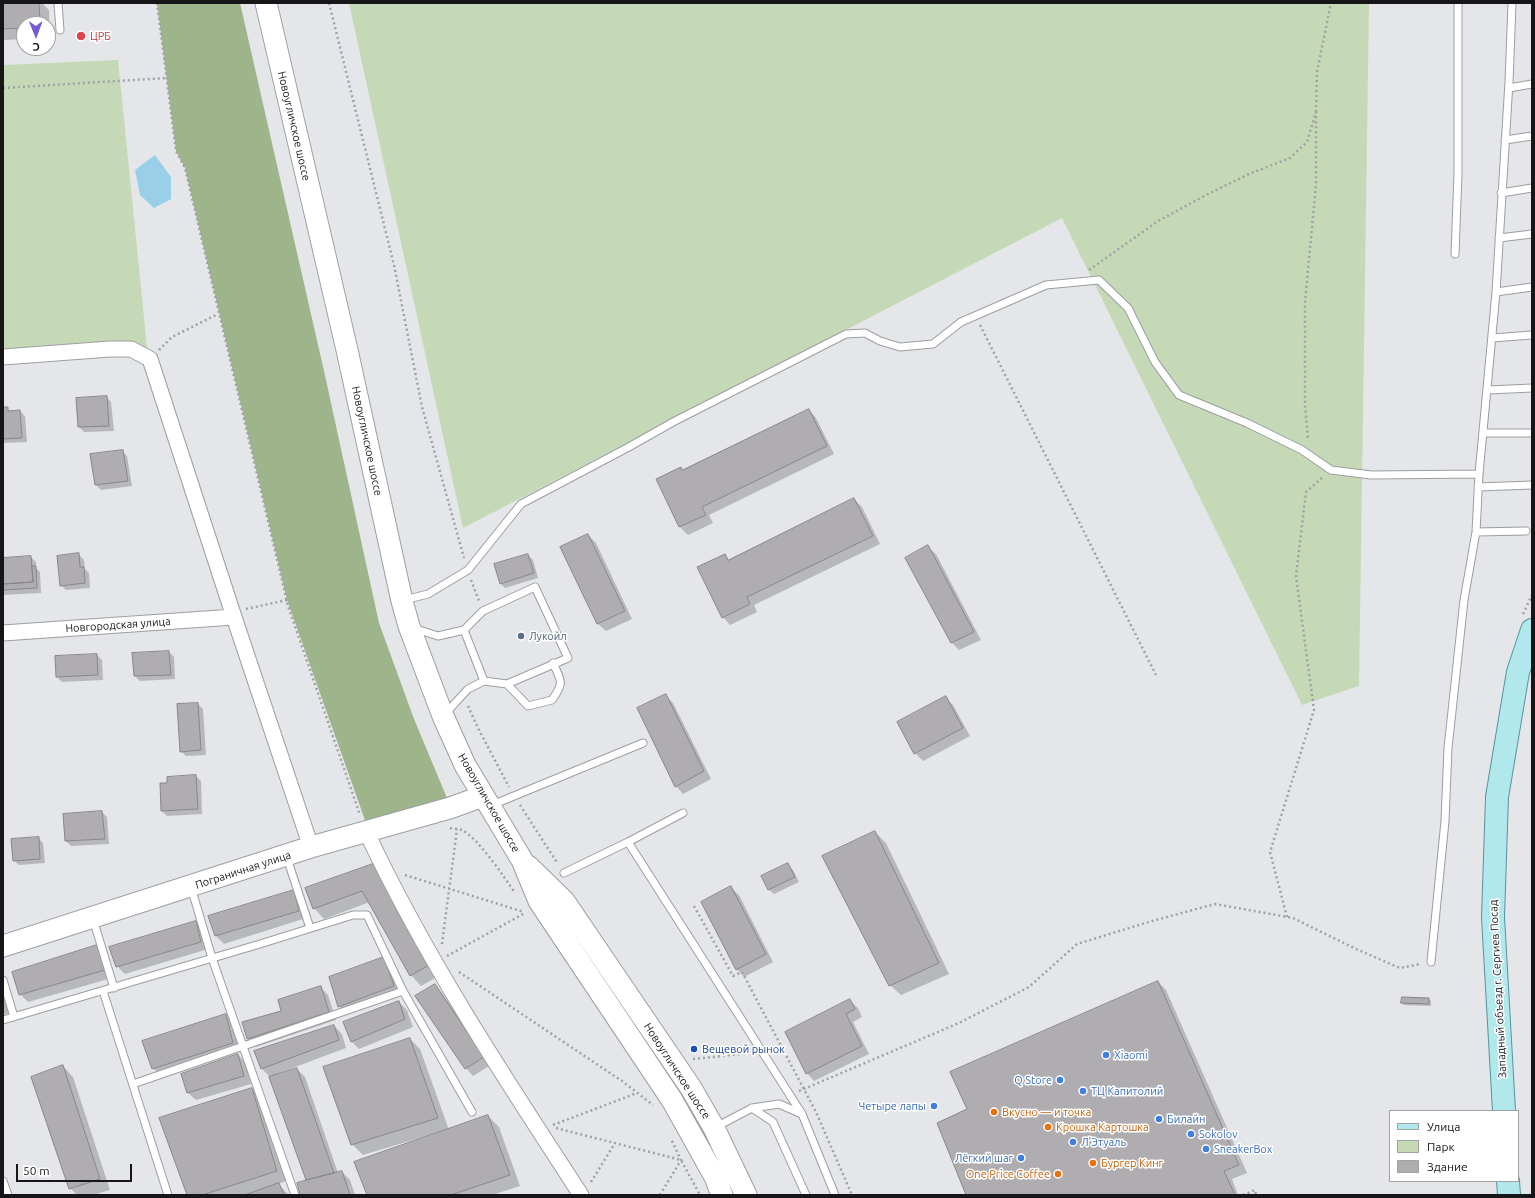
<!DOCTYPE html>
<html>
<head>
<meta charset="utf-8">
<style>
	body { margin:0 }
	#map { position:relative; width:1535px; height:1198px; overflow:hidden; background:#e4e6ea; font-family:Ubuntu,sans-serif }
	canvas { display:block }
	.frame { position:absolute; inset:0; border:4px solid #161618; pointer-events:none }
	.legend { position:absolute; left:1389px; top:1110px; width:130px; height:72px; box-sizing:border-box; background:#fff; border:1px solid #a2a2a3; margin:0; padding:5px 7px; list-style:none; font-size:12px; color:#161618 }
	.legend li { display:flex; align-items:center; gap:8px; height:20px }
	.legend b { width:20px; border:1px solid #a2a2a3 }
	.north { position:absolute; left:16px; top:16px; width:40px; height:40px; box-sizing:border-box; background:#fff; border:1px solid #a2a2a3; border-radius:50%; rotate:179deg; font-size:11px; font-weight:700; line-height:16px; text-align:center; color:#161618 }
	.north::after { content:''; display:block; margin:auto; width:14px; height:18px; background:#7558d2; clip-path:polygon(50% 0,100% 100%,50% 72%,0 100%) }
	.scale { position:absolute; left:16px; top:1164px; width:116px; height:18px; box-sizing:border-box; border:2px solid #161618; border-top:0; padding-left:5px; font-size:12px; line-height:14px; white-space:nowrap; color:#161618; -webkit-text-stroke:3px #fff; paint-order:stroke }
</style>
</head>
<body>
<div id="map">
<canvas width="1535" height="1198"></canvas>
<div class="frame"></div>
<ul class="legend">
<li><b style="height:5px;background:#b0e8ec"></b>Улица</li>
<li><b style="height:11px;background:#c6d9b7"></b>Парк</li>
<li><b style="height:11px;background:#b0adb1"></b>Здание</li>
</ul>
<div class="north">С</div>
<div class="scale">50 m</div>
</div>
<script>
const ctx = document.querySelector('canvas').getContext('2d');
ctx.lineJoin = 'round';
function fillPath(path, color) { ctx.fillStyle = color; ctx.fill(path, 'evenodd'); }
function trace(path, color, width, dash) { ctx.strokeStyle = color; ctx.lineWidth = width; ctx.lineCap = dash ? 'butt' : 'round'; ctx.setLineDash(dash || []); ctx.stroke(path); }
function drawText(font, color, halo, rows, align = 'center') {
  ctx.font = font + ' Ubuntu,sans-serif'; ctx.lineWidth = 3; ctx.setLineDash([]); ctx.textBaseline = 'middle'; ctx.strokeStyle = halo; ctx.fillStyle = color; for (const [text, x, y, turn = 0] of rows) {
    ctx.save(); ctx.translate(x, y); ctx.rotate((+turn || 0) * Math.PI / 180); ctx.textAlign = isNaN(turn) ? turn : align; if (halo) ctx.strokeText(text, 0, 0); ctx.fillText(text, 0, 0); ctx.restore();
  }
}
fillPath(new Path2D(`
	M349 3H1369L1359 686 1302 705 1062 218 463 528Z
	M118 60 147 347 3 357V65Z`), '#c6d9b7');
fillPath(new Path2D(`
	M157 3H240L324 371 379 623 414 719 447 798 366 823 287 600 185 168 176 151Z`), '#9eb48a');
fillPath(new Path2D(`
	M155 155 171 177V199L154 208 140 195 135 170Z`), '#99cfe7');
fillPath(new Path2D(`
	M3 3H42L49 10 50 37H48V24H24V39L3 40Z
	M106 397 111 402 114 431 84 432 79 427Z
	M3 408H7L11 412 20 411 25 416 27 442 3 443Z
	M809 410 816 418 834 454 709 515 713 523 688 535 680 527 657 479 681 468 683 471Z
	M122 451 127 456 132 486 101 490 96 485Z
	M854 499 862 507 880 544 754 605 757 612 730 625 723 617 724 555 729 560Z
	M588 535 596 543 632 619 606 631 598 624Z
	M928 547 936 554 981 640 959 650 951 642Z
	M79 555 84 560 85 569 89 573 90 588 66 590 61 585Z
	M528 555 533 560 538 578 505 588 500 583Z
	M31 557 36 562V568L40 572 41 593 3 595V559Z
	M169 652 174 657 175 679 140 681 135 676 133 654Z
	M97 655 102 660 103 680 62 682 57 677Z
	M665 695 673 703 711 779 683 794 676 786Z
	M945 698 953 705 970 736 923 761 915 753Z
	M198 704 203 709 206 755 186 756 181 751Z
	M196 776 201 781 202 814 167 816 162 811 168 783Z
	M102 812 107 817 109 844 71 846 66 841Z
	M875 832 886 843 949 974 901 995 890 985Z
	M38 838 43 843 45 863 19 865 14 860Z
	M373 865 383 876 439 976 421 986 411 975 370 902 324 919 314 908Z
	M788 865 793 870 799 882 774 894 768 889Z
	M731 888 739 895 773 962 744 977 737 969Z
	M293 891 301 899 306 918 224 944 216 936 209 917Z
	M195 922 203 930 208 949 125 974 117 966Z
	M97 946 105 954 112 978 28 1002 20 994Z
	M384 959 401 994 347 1014 339 1006Z
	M1158 982 1166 990 1247 1173 1232 1179 1238 1195H967Z
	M3 985 15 1011 3 1015Z
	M435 985 442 993 491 1065 473 1076 466 1068Z
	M320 987 328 995 336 1020 256 1047 248 1039 243 1023 282 1012Z
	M1428 999 1431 1001V1006L1404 1005 1402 1003Z
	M850 1001 858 1008 862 1017 853 1022 869 1054 814 1081 807 1073Z
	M399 1002 407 1010 413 1027 359 1049 351 1041Z
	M226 1015 234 1023 241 1051 161 1076 153 1068Z
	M334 1026 342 1034 346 1048 279 1073 280 1075 297 1069 305 1077 338 1173 342 1172 350 1180 355 1195H301L298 1183 307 1180 270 1077 262 1069 256 1052Z
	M410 1039 420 1049 449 1130 488 1116 499 1127 520 1186 492 1195H368L436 1134V1133L363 1155 352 1144Z
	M238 1055 246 1063 251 1084 196 1100 188 1093Z
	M63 1066 73 1077 110 1190 93 1195H77L70 1188Z
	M252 1089 262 1099 286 1181 278 1184 289 1195H188Z`), '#0003');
const building = new Path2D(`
	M3 3H39L40 24H24V28L3 29Z
	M107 396 109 426 78 427 76 398Z
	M3 407H8V411L20 410 22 438 3 439Z
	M809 409 827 446 702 507 706 515 679 527 656 479 681 467 682 470Z
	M123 450 128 481 95 485 90 454Z
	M854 498 873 536 747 597 750 604 722 618 697 567 725 554 728 560Z
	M588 534 625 611 597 624 560 547Z
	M928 545 974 632 951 643 905 558Z
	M79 553 80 567H84L85 583 60 586 57 556Z
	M528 554 534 573 500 584 494 564Z
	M31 556 33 582 3 584V558Z
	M32 566H36L37 588 3 590V584L33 582Z
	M169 651 171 675 134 676 132 653Z
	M97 654 98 675 56 677 55 656Z
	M666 694 704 771 675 787 637 708Z
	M946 696 963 728 914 754 897 722Z
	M198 703 201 750 180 752 177 704Z
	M196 775 198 809 161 811 160 783H167V777Z
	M102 811 105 839 65 841 63 814Z
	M875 831 939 963 889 986 822 856Z
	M39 837 40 859 13 861 11 839Z
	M788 863 795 877 768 890 761 876Z
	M373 864 429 965 410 976 362 891 313 909 305 888Z
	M731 886 766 954 736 970 701 902Z
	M294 890 299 911 215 936 208 916Z
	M196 921 201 942 116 967 109 947Z
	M97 945 105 970 19 995 12 972Z
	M384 957 394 986 338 1007 329 977Z
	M1158 981 1239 1165 1224 1171 1235 1195H966L937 1123 967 1109 950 1072Z
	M435 984 484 1057 465 1069 415 996Z
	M321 986 329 1012 247 1039 242 1022 281 1011 278 1000Z
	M1402 997 1429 998V1004L1401 1003Z
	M850 999 855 1009 846 1014 862 1046 806 1074 785 1032Z
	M399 1001 405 1019 351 1042 343 1022Z
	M226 1014 233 1043 152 1069 142 1041Z
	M334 1025 339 1040 261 1069 254 1051Z
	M410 1038 438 1118 351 1145 323 1067Z
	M238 1054 244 1076 187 1093 181 1074Z
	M63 1065 100 1179 69 1189 31 1077Z
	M297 1068 334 1173 306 1180 269 1077Z
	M252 1088 277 1171 202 1195H187L159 1118Z
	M488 1115 510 1175 451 1195H367L354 1162Z
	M342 1171 350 1195H300L297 1183Z
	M279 1183 284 1195H245Z`);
fillPath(building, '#b0adb1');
trace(building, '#898689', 1);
const lane = new Path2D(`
	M58 3 60 30
	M1509 88 1532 84
	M1505 140 1532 136
	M1501 193 1532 188
	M1499 238 1532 234
	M1455 254 1458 174V3
	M1496 292 1532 287
	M1492 338 1532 335
	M1488 390 1532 388
	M1483 433H1532
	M1479 474 1496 292 1509 82 1512 3
	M1478 487 1532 485
	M1476 532 1526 531
	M404 600 428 594 468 570 521 504 627 448 675 421 846 334 865 333 880 341 900 347 933 344 961 322 1046 285 1099 280 1128 308 1155 362 1179 395 1247 423 1302 450 1331 470 1371 475 1479 474 1476 532 1464 600 1448 748 1445 821 1431 962
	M413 628 438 636 464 630 484 681 468 689 445 714
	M464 630 483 611 535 587 568 658 507 684 484 681
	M507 684 528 706 552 700C564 683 562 682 553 663
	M492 805 643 743
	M628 842 802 1114
	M287 858 310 928
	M564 873 628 842 683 813
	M191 887 212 958 295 1195
	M93 919 114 988
	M3 980 14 1017
	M103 991 168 1195
	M3 1020 260 944 353 915H367L403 991 472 1112
	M133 1084 403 991
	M752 1108 773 1122 806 1195
	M716 1127 752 1108 779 1104 802 1114 835 1195
	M3 1181 8 1195`);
const street = new Path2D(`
	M3 357 110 349H131L150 359 234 617 311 847
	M3 633 234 617
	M366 831C426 959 504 1077 581 1195`);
const secondary = new Path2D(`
	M266 3 347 350 402 601 409 626 443 716 465 765 522 860 539 901 672 1100 715 1177 722 1195
	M528 866 564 901 691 1088 714 1128 746 1195
	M3 946 311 847 450 808 483 796`);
const primary = new Path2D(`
	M1504 1111 1493 917 1497 797 1518 672 1532 630
	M1508 1181 1509 1195`);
trace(lane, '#9b9ea1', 9);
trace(street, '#9b9ea1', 17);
trace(secondary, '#9b9ea1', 23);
trace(primary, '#58959a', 24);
trace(new Path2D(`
	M157 3 176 151 185 168 288 606 360 815
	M329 3 394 265 422 407 464 558
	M3 88 166 78
	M1316 112 1317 72 1331 3
	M1089 270 1158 221 1208 194 1249 174 1290 158 1307 142 1316 112V185L1305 302V405L1308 440
	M980 325 1156 675
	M159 350 172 337 218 314
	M471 580 479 601
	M246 609 287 600
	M1523 614 1532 595
	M468 706 478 728 509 787
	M520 805 558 864
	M450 828C454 829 459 829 462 830 479 839 504 877 515 893
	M405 875 524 912
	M694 906 733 976 742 972 816 1112 852 1195
	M1287 917 1270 852 1314 710 1296 576 1306 492 1323 477
	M442 944 457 829
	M447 956 525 913
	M459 972 622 1081 653 1105
	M693 1059 750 1053
	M799 1091 959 1023 1029 987 1077 944 1152 921 1215 904 1293 918 1356 949 1400 968 1421 964
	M553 1125 637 1093
	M556 1128 681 1160 700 1195
	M591 1182 615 1143
	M660 1195 681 1160 671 1139
	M1243 1195 1255 1190 1256 1195`), '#a0a1a4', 2.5, [2, 3]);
trace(lane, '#fff', 7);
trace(street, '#fff', 15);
trace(secondary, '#fff', 21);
trace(primary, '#b0e8ec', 22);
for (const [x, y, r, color] of [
	[81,36,5,"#e0444e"],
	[521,636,4,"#5c6f8a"],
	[694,1049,4,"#1a4fb4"],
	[1106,1055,4,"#3f7fe0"],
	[1060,1080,4,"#3f7fe0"],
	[1083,1091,4,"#3f7fe0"],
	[934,1106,4,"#3f7fe0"],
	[994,1112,4,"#e8710a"],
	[1159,1119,4,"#3f7fe0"],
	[1048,1127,4,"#e8710a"],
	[1191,1134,4,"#3f7fe0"],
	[1073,1142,4,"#3f7fe0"],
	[1206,1149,4,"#3f7fe0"],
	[1021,1158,4,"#3f7fe0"],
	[1093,1163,4,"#e8710a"],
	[1058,1174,4,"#e8710a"]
]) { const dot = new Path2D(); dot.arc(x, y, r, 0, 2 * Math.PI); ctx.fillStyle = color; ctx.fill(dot); trace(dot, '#fff', 1.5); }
drawText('11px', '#be3a42', '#fff', [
	["ЦРБ",90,36]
], 'left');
drawText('11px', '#161618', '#fff', [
	["Новоугличское шоссе",294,126,77],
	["Новоугличское шоссе",367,441,78],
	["Новгородская улица",118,625,-4],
	["Новоугличское шоссе",489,803,60],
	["Пограничная улица",243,870,-18],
	["Западный объезд г. Сергиев Посад",1498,989,-93],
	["Новоугличское шоссе",677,1071,57]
]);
drawText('11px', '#4e5e75', '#fff', [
	["Лукойл",529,636]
], 'left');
drawText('11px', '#164399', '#fff', [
	["Вещевой рынок",702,1049]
], 'left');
drawText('11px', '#366cbe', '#fff', [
	["Xiaomi",1114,1055],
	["Q Store",1052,1080,"right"],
	["ТЦ Капитолий",1091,1091],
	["Четыре лапы",926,1106,"right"],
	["Билайн",1167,1119],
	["Sokolov",1199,1134],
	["Л'Этуаль",1081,1142],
	["SneakerBox",1214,1149],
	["Лёгкий шаг",1013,1158,"right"]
], 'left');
drawText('11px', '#c56008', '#fff', [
	["Вкусно — и точка",1002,1112],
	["Крошка Картошка",1056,1127],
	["Бургер Кинг",1101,1163],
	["One Price Coffee",1050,1174,"right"]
], 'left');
</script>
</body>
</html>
